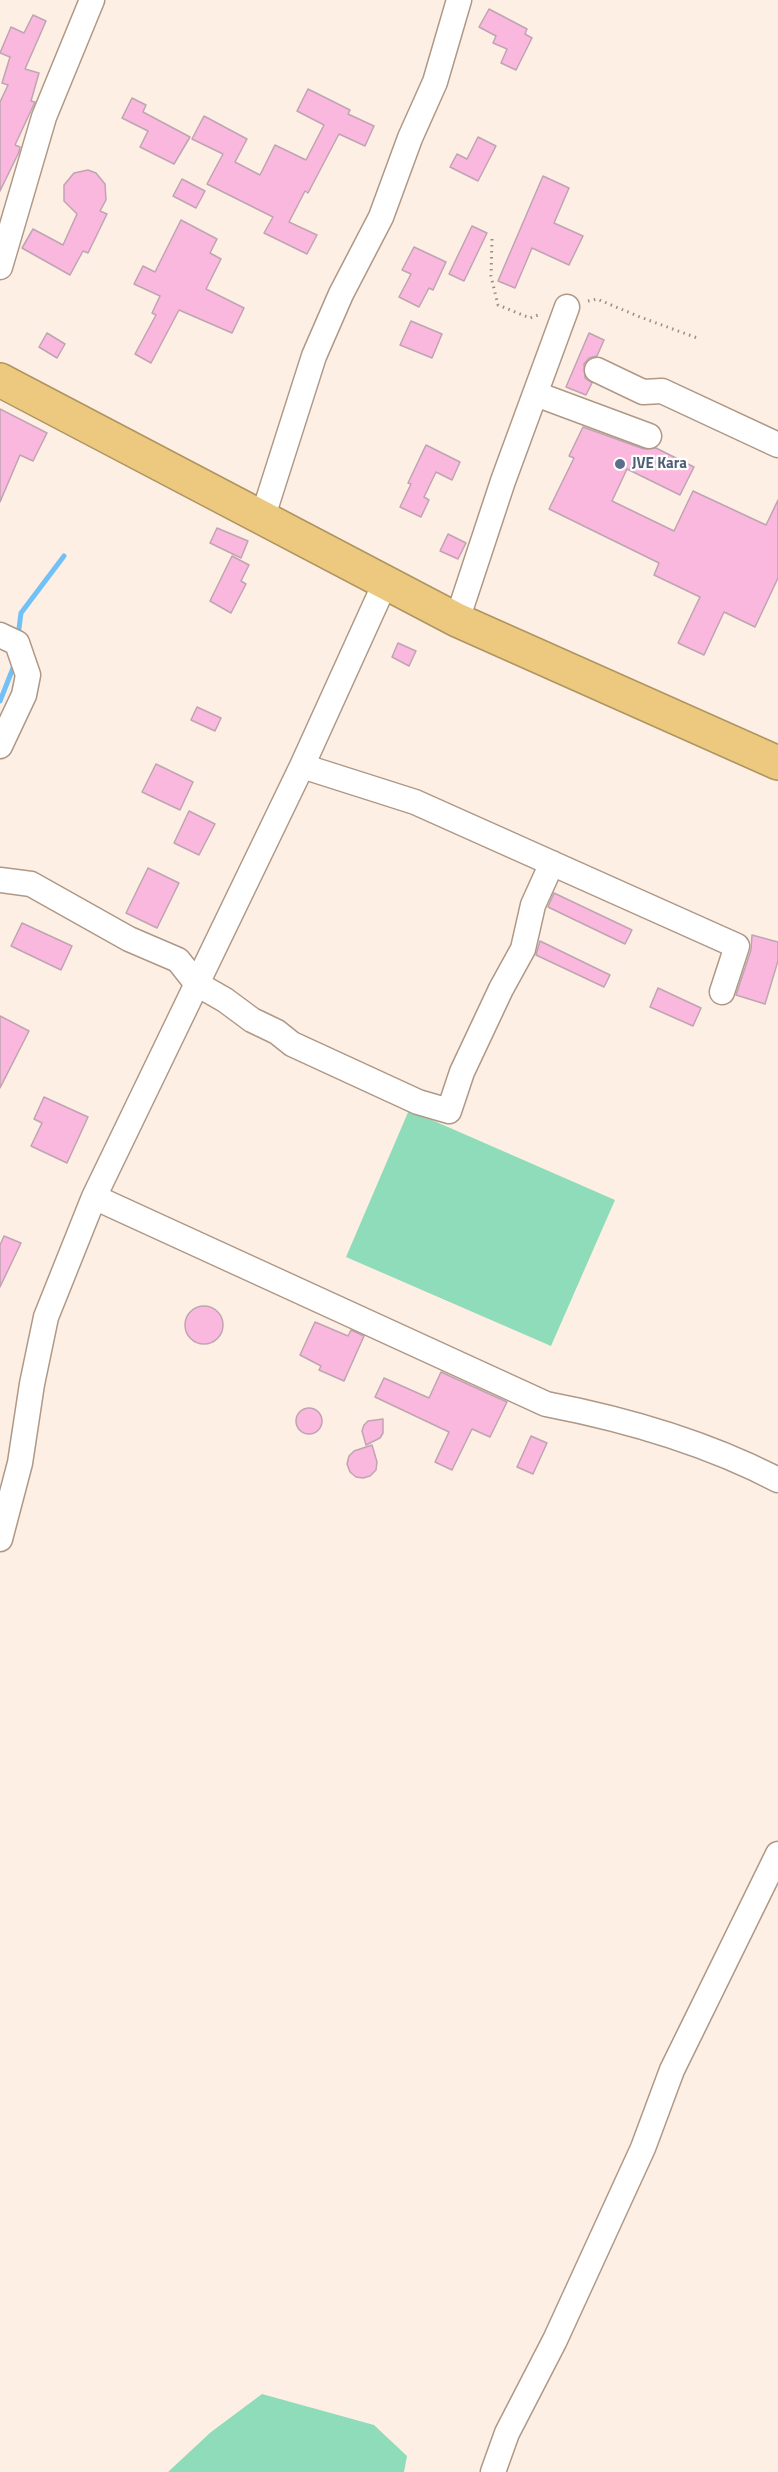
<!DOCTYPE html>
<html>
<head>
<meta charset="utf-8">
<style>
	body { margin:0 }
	canvas { display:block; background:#feefe4 }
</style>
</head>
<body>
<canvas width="778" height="2472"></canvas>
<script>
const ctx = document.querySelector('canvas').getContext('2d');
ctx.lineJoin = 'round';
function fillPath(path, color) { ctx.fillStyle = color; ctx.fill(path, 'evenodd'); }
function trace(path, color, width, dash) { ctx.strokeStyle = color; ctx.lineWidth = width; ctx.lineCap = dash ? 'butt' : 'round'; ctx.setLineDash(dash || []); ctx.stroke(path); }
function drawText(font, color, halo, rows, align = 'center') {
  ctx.font = font + ' "Titillium Web",sans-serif'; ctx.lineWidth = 4.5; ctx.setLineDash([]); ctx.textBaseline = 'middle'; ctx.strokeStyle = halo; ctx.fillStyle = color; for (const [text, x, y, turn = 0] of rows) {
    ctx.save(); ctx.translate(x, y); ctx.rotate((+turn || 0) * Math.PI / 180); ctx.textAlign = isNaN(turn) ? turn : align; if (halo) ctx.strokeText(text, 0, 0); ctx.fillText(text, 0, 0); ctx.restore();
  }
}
fillPath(new Path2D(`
	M409 1110 615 1200 551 1346 346 1257Z
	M262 2394 374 2425 407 2456 404 2472H168L211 2432Z`), '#8edcb9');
trace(new Path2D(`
	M18 636 21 613 64 556
	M0 701 15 663`), '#71c1f8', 5);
const building = new Path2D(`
	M489 9 527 29 525 34 532 38 516 70 501 63 507 49 493 43 496 36 479 27Z
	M33 15 46 21 25 69 39 73 31 101 35 102 15 145 20 147 19 152 0 191V102L8 85 2 83 10 57 0 53 11 27 24 33Z
	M308 89 350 110 348 114 374 126 365 146 339 134 308 193 305 191 289 222 317 235 307 254 264 233 273 217 207 184 223 154 192 139 204 116 247 139 235 162 260 175 275 145 306 160 324 125 297 111Z
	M132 98 146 105 143 112 190 137 174 164 140 147 148 131 122 118Z
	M478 137 496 146 478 181 450 167 457 154 467 159Z
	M88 170 96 173 105 184 106 200 100 211 107 214 88 253 83 251 70 275 22 248 33 229 63 245 77 214 64 201V185L74 173Z
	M543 176 569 188 554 223 583 236 569 265 532 248 515 288 498 281Z
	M182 179 205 191 196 208 173 196Z
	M181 220 217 239 210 253 221 259 206 289 244 308 232 333 179 310 151 363 135 354 156 315 152 313 160 296 134 284 143 266 155 272Z
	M472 226 487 233 464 281 449 274Z
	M414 247 446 262 433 290 429 288 419 307 399 297 411 274 402 270Z
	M411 321 442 334 432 358 400 345Z
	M47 333 65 344 57 358 39 347Z
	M589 333 604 340 597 356 589 358 584 364 585 378 592 383 586 395 566 387Z
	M0 409 47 433 33 461 20 455 0 502Z
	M583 427 644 449 656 448 694 467 680 495 627 469 612 501 674 531 693 491 766 525 778 500V578L755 627 724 612 704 655 678 643 700 597 654 575 659 563 549 509 574 458 569 456Z
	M426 445 460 462 452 480 436 472 424 497 429 500 421 517 400 507 411 484 408 483Z
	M217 528 248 541 241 558 210 543Z
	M448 534 466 543 458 559 440 551Z
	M232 556 249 565 241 581 246 584 231 613 210 601Z
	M398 643 416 651 409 666 392 657Z
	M197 707 221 718 215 731 191 720Z
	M156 764 193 782 180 810 142 792Z
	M189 811 215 824 199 855 174 843Z
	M148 868 179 883 157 928 126 913Z
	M554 893 632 930 625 944 548 907Z
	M22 923 72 946 61 970 11 946Z
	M752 935 778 942V961L765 1004 736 995 751 950Z
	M540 941 610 975 604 987 536 955Z
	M658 988 701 1008 693 1026 650 1007Z
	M0 1016 29 1031 0 1088Z
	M44 1097 88 1117 67 1163 31 1146 42 1123 34 1119Z
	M4 1236 21 1243 0 1287V1245Z
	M185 1325a19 19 0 1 1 38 0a19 19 0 1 1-38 0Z
	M315 1322 348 1336 351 1330 364 1336 344 1381 319 1370 321 1366 300 1355Z
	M441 1372 507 1402 490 1437 472 1429 452 1470 435 1462 449 1432 375 1397 384 1378 429 1398Z
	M296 1421a13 13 0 1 1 26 0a13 13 0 1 1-26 0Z
	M383 1419V1433L380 1438 366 1445 362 1431 364 1425 368 1421Z
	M531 1436 547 1443 533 1474 517 1467Z
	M372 1445 377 1462 376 1470 370 1476 363 1478 356 1477 350 1472 347 1464 349 1456 354 1451Z`);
fillPath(building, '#fab8de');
trace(building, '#bfa4b2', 1.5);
const minor = new Path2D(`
	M0 267 44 117 92 0
	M597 370 643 392 662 391 778 445
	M536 394 649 436
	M262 519 314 356 341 294 381 217 410 138 435 82 459 0
	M457 620 503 481 567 307
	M0 635 17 643 28 675 24 695 0 746
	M302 766 415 802 737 946 722 992
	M0 880 31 884 129 939 178 960 197 984 225 1000 252 1020 277 1032 292 1044 418 1102 449 1111 462 1072 501 989 523 949 533 905 552 863
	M94 1197 546 1404C624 1419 707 1443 778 1480
	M0 1539 20 1463 32 1384 46 1317 94 1197 302 766 386 581
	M493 2472 507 2433 555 2340 643 2148 672 2070 778 1854`);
const highway = new Path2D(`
	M0 380 457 620 778 763`);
trace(minor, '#af9886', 27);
trace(highway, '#ae9461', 36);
trace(new Path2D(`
	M492 239 491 276 498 305 530 318 541 314
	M588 301 597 299 640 317 700 339`), '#9a8e85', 3, [1.5, 4.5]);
trace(minor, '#fff', 24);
trace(highway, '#ecc97e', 33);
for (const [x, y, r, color] of [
	[620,464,6,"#5c6f8a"]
]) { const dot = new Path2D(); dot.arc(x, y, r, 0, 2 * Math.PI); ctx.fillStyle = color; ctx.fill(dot); trace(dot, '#fff', 2); }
drawText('bold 15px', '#4e5e75', '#fff', [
	["JVE Kara",632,464]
], 'left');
</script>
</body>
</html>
